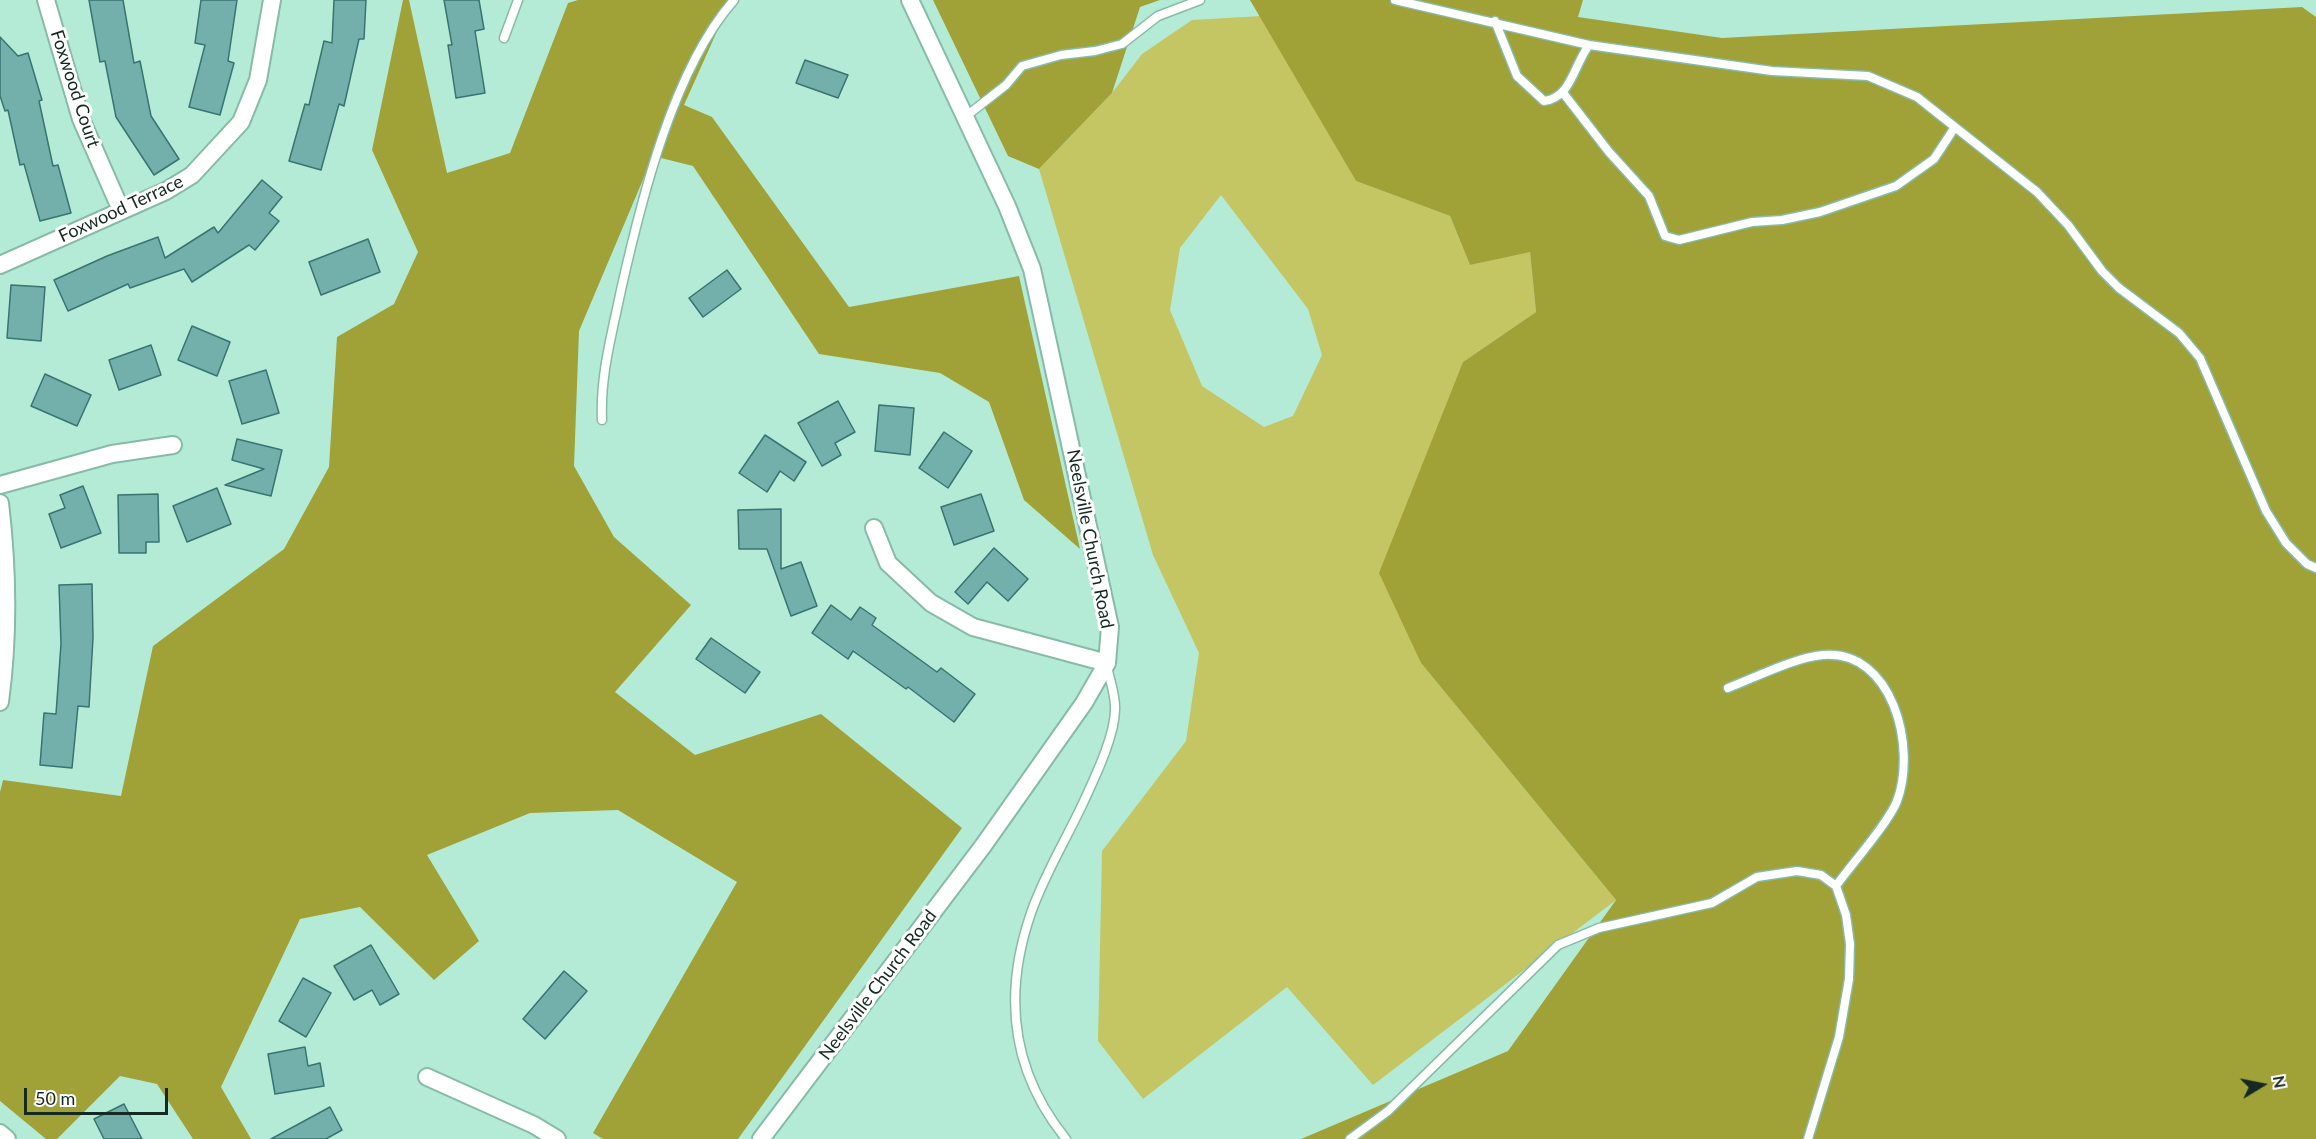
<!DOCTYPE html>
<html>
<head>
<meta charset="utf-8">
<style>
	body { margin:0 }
	#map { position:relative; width:2316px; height:1139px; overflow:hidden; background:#b4ebd7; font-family:Lato,sans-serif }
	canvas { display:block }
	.north { position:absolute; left:2232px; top:1055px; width:60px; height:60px; -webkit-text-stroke:4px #fefefe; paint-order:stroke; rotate:80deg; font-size:16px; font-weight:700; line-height:24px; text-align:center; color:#142922 }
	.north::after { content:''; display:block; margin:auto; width:21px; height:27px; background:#142922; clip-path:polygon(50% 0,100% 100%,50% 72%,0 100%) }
	.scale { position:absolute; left:24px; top:1088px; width:144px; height:27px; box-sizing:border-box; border:3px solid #142922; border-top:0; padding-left:8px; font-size:18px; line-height:21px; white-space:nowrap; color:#142922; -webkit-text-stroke:4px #fefefe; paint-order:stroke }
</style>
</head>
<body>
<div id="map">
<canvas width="2316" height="1139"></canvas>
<div class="north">N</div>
<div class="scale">50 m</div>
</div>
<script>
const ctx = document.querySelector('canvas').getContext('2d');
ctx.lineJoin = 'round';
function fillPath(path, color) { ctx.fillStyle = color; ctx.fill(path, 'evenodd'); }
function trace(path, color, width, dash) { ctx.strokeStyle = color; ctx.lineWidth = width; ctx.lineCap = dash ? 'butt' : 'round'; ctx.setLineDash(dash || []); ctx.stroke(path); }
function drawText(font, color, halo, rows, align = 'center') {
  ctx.font = font + ' Lato,sans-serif'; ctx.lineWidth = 6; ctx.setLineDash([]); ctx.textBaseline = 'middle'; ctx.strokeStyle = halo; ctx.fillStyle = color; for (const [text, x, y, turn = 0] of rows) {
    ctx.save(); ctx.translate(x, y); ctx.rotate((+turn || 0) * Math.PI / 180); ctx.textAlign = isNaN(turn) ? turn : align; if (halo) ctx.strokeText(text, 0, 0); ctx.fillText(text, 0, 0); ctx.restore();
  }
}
fillPath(new Path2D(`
	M1261 16 1356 181 1450 216 1470 265 1530 251 1536 312 1463 362 1421 663 1616 900 1373 1085 1287 987 1143 1099 1098 1041 1102 851 1186 741 1199 653 1153 555 1039 169 1112 93 1142 54 1192 20ZM1221 195 1308 309 1322 355 1293 416 1264 427 1202 386 1170 310 1180 248Z`), '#c4c663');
fillPath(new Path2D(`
	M403 0H409L447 173 510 153 568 3 578 0H731L684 105 712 117 849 307 1019 276 1080 549 1024 500 989 402 940 373 819 354 693 166 653 156 579 331 574 466 614 537 691 605 615 692 695 755 821 714 962 828 738 1139H603L593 1133 737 882 618 810 530 813 427 855 479 941 434 980 360 907 300 919 221 1087 251 1139H193L157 1084 120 1076 57 1139H46L0 1101V792L3 780 121 796 153 646 284 549 329 467 337 337 394 304 418 252 372 150Z
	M933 0H1160L1140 7 1112 93 1039 169 1008 156Z
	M1250 0H1583L1578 17 1722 38 2302 7 2316 17V1139H1301L1508 1051 1616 900 1421 663 1379 573 1463 362 1536 312 1530 252 1470 265 1450 216 1356 181Z`), '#a0a238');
const building = new Path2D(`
	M89 0H123L134 63 140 61 151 116 179 159 154 175 116 117 105 61 100 62Z
	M201 0H237L228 61 234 63 220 115 189 107 205 45 195 43Z
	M334 0H366L364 39H359L344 106 339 104 321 170 289 161 305 104 309 105 324 41 332 43Z
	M444 0H479L484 29 475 31 485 93 456 98 448 45H452Z
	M0 37 18 56 28 53 42 100 39 101 53 166 58 165 71 213 40 221 24 164 20 165 8 110 5 111 0 96Z
	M805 60 848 75 838 98 796 83Z
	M262 180 282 197 269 213 279 221 255 250 249 245 192 282 184 269 130 288 128 284 68 311 54 280 107 256 158 237 165 258 214 227 218 233Z
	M368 239 380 272 321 295 309 262Z
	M727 270 741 289 703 317 689 298Z
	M11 285 45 287 41 341 7 338Z
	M192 326 230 342 217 376 178 360Z
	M151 345 161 375 119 390 109 360Z
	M266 370 279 413 242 424 229 381Z
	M45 374 91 395 77 426 31 406Z
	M838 401 855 432 835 443 841 455 822 466 798 423Z
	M879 405 914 408 910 455 875 451Z
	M944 432 972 451 948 488 919 468Z
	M765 435 806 462 794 481 780 471 767 492 739 473Z
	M237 439 282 450 271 496 225 485 264 469 232 460Z
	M83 486 101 533 61 548 49 514 65 508 60 495Z
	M217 488 231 524 187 542 173 506Z
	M158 494 159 542H146V553H119L118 495Z
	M981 494 994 531 954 545 941 507Z
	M781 509V569L801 562 817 606 791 616 767 549H739L738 510Z
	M994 548 1028 579 1008 601 987 582 968 604 955 592Z
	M92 584 93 638 89 707 78 706 72 768 40 765 44 713 56 714 61 644 59 585Z
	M831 605 851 620 860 607 876 618 872 625 937 672 941 668 975 694 954 722 908 687 906 689 853 651 848 659 812 633Z
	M711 638 760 672 745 693 696 659Z
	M371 945 399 994 380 1005 372 990 354 1000 334 966Z
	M564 971 587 991 545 1039 523 1019Z
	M303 978 331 993 306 1037 279 1021Z
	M305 1047 308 1066 320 1063 324 1086 275 1094 268 1054Z
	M124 1104 142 1139H104L94 1119Z
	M330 1107 342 1130 326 1139H271Z`);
fillPath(building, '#74b0ab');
trace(building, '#397470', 1.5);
const lane = new Path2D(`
	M1395 0 1589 45 1772 71 1868 76 1917 97 2037 192 2068 225 2102 271 2119 288 2179 333 2200 358 2266 511 2286 543 2307 564 2316 568
	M1495 21 1517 76 1544 101C1571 98 1573 67 1589 45
	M504 38 518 0
	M1564 94 1609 152 1649 196 1665 236 1679 240 1752 222 1782 220 1820 212 1896 186 1934 159 1955 127
	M965 117 1006 85 1022 66 1061 55 1095 51 1122 44 1158 16 1200 0
	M602 420C600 375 612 334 621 290 641 201 673 69 734 0
	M1728 688C1754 678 1796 657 1823 655 1893 649 1917 748 1897 801 1889 822 1851 865 1836 886
	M1066 1139C1011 1071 1003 994 1031 913 1044 875 1067 838 1084 801 1095 777 1116 734 1115 707 1115 694 1110 680 1107 667
	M1350 1139 1388 1111 1558 945 1599 928 1712 903 1757 877 1797 871 1821 875 1836 886 1846 915 1850 944 1849 979 1839 1037 1808 1139`);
const street = new Path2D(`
	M46 0 81 119 121 210
	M0 265 166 191 192 175 241 122 258 80 272 0
	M0 485 112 454 173 445
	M0 503C8 570 9 635 0 702
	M874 528 888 563 931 603 973 627 1107 663
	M427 1077 534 1125 557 1139
	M0 1133 7 1139
	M761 1139 983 846 1084 703 1107 663 1110 627 1032 269 1007 206 910 0`);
trace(lane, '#86bba8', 11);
trace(street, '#86bba8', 20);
trace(lane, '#fff', 8);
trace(street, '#fff', 16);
drawText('18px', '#142922', '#fefefe', [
	["Foxwood Court",75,89,72],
	["Foxwood Terrace",121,209,-25],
	["Neelsville Church Road",1090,539,79],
	["Neelsville Church Road",878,985,-53]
]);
</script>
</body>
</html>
